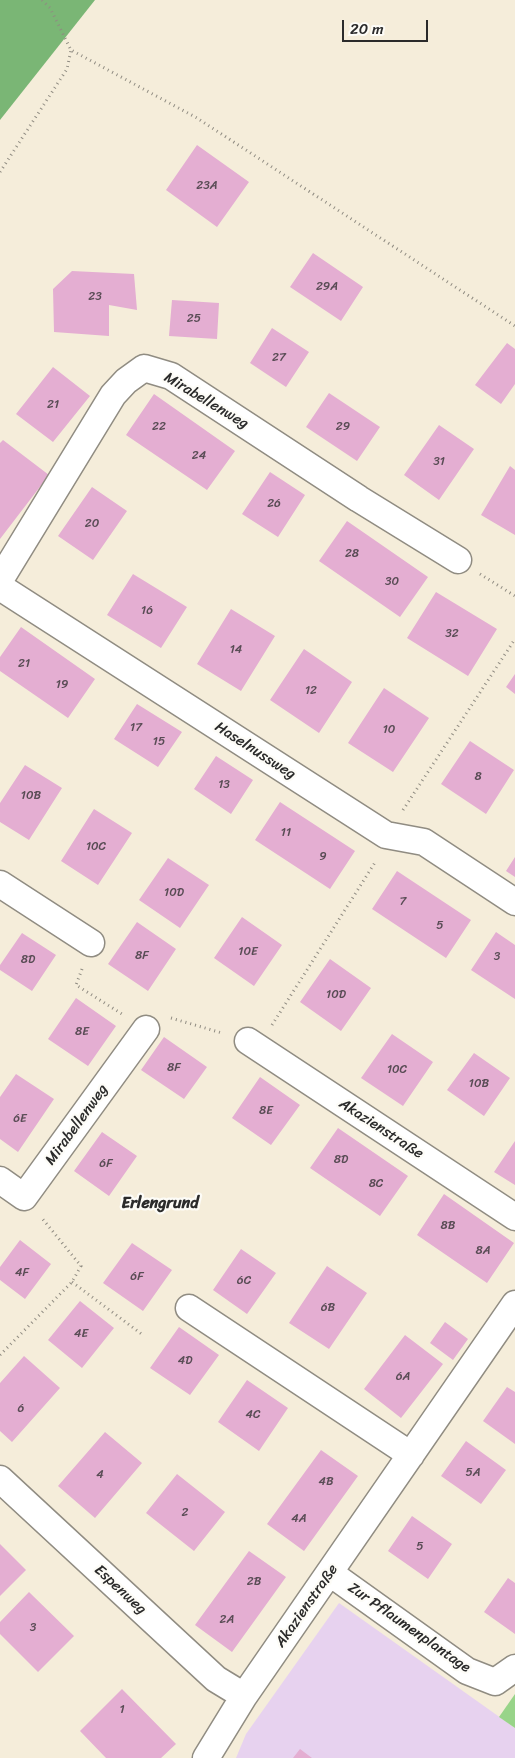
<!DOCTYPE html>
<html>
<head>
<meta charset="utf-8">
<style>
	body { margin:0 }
	#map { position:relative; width:515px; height:1758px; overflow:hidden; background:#f5edda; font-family:Sriracha,sans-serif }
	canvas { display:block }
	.scale { position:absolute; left:342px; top:20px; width:86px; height:22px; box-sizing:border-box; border:2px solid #2b2b2b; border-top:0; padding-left:6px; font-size:15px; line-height:18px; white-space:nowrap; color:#2b2b2b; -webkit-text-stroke:4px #fdfcf7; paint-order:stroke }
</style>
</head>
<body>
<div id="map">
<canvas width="515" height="1758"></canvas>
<div class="scale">20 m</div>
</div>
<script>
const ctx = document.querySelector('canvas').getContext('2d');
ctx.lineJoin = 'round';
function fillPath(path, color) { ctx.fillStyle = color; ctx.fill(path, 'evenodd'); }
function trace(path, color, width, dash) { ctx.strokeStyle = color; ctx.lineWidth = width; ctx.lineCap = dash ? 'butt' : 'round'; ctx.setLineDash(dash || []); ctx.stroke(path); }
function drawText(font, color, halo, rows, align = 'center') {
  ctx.font = font + ' Sriracha,sans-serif'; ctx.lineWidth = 4.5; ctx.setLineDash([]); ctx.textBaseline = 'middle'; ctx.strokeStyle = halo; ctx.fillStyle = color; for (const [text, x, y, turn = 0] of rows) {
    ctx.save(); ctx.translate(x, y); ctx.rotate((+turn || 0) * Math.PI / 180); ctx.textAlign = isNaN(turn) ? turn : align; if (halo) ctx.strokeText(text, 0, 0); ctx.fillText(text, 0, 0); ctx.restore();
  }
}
fillPath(new Path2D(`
	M339 1603 515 1728V1758H236L246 1734Z`), '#e7d2ef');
fillPath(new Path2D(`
	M515 1694V1728L499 1717Z`), '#98d489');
fillPath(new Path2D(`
	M0 0H95L0 120Z`), '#7ab675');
fillPath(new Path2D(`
	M197 145 249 182 217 227 166 190Z
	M313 253 363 287 341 321 290 287Z
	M72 271 134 274 137 310 109 305V336L54 332 53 289Z
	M172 300 219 303 217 339 169 336Z
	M272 328 309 352 286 387 250 363Z
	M507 343 515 349V384L501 404 475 385Z
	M53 367 90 396 53 442 16 414Z
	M329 393 380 427 357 461 306 427Z
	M154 394 235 451 207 490 126 435Z
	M439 425 474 449 439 500 404 475Z
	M3 440 49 475 0 539V443Z
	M510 466 515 470V535L481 515Z
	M270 472 305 495 278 537 242 514Z
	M92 487 127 511 93 560 58 536Z
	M347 521 428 577 400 617 319 561Z
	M133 574 187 607 161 648 107 615Z
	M436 592 497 629 468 676 407 638Z
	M231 609 275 636 241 691 197 664Z
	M21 627 95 679 68 718 0 671V657Z
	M304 649 352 682 319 733 270 700Z
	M515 674V694L506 687Z
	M384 688 429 718 393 772 348 743Z
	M137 704 182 732 158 767 114 739Z
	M470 741 514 770 486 814 441 784Z
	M216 756 253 780 231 814 194 789Z
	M25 765 62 788 29 840 0 822V803Z
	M280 802 355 851 330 889 255 840Z
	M94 809 132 833 98 885 61 861Z
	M515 857V877L506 871Z
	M168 858 209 885 180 928 139 900Z
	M397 871 471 920 446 958 372 909Z
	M242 917 282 945 254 986 214 958Z
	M137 922 176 949 148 991 108 964Z
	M496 932 515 945V999L471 970Z
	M22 933 56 955 32 991 0 970V965Z
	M330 959 371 988 341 1031 300 1002Z
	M76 998 116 1026 88 1066 48 1039Z
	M392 1034 433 1062 403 1106 361 1078Z
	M164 1037 207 1067 184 1099 141 1070Z
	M474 1053 510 1078 484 1116 447 1090Z
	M16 1074 54 1099 18 1152 0 1139V1097Z
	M260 1077 300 1105 271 1145 232 1118Z
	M338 1128 408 1176 380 1216 310 1168Z
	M102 1132 137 1156 109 1196 74 1171Z
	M515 1141V1185L494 1172Z
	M444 1194 514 1243 487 1283 417 1235Z
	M20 1240 51 1264 25 1299 0 1280V1267Z
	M132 1243 172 1270 143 1311 103 1283Z
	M241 1249 276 1273 247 1314 213 1290Z
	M327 1266 367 1293 329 1349 289 1323Z
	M80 1301 114 1328 82 1368 48 1340Z
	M445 1322 468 1339 453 1360 430 1343Z
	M179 1327 219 1355 190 1395 150 1368Z
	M405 1335 443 1364 401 1418 364 1389Z
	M24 1356 60 1388 12 1442 0 1431V1383Z
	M247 1380 288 1408 259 1451 218 1422Z
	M507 1387 515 1392V1444L483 1421Z
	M105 1432 142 1463 95 1518 58 1486Z
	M466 1441 506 1470 481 1504 441 1476Z
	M321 1450 358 1476 304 1551 267 1524Z
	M177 1474 225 1512 194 1551 146 1513Z
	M412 1516 452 1544 428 1579 388 1551Z
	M0 1544 26 1570 0 1596Z
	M249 1551 286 1577 232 1652 195 1625Z
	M508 1578 515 1583V1634L484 1612Z
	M29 1592 74 1636 38 1672 0 1634V1622Z
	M122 1689 176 1744 161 1758H106L80 1731Z
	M300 1749 312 1758H293Z`), '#e4aed2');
const minor = new Path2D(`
	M0 580 113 395 126 381 144 368 171 376 359 499 458 560
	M0 587 386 835 424 842 515 902
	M0 884 91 943
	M248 1041 515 1217
	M0 1180 24 1197 146 1029
	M189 1308 411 1455
	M0 1479 216 1679 244 1696
	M330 1573 467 1671 495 1682 515 1668
	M206 1758 244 1696 515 1304`);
trace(minor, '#908c82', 29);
trace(new Path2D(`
	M42 0 50 8 71 50 197 118 515 326
	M0 172 67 69 71 50
	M480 574 515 596
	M403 810 515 639
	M82 969 76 985 122 1014
	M171 1018 222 1033
	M272 1025 376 861
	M72 1282 143 1335
	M0 1355 72 1282 81 1266 41 1217`), '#908c82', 3, [1, 4]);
trace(minor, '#fff', 26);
drawText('12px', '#594c55', null, [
	["23A",207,186],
	["29A",327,287],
	["23",95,297],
	["25",194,319],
	["27",279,358],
	["21",53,405],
	["22",159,427],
	["29",343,427],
	["24",199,456],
	["31",439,462],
	["26",274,504],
	["20",92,524],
	["28",352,554],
	["30",392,582],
	["16",147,611],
	["32",452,634],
	["14",236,650],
	["21",24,664],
	["19",62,685],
	["12",311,691],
	["17",136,728],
	["10",389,730],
	["15",159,742],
	["8",478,777],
	["13",224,785],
	["10B",31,796],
	["11",286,833],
	["10C",96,847],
	["9",323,857],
	["10D",174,893],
	["7",403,902],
	["5",440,926],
	["10E",248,952],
	["8F",142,956],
	["3",497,957],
	["8D",28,960],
	["10D",336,995],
	["8E",82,1032],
	["8F",174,1068],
	["10C",397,1070],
	["10B",479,1084],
	["8E",266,1111],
	["6E",20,1119],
	["8D",341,1160],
	["6F",106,1164],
	["8C",376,1184],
	["8B",448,1226],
	["8A",483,1251],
	["4F",22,1273],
	["6F",137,1277],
	["6C",244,1281],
	["6B",328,1308],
	["4E",81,1334],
	["4D",185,1361],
	["6A",403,1377],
	["6",21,1409],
	["4C",253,1415],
	["5A",473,1473],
	["4",100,1475],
	["4B",326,1482],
	["2",185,1513],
	["4A",299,1519],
	["5",420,1547],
	["2B",254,1582],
	["2A",227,1620],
	["3",33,1628],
	["1",122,1710]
]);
drawText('15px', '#2b2b2b', '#fdfcf7', [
	["Mirabellenweg",206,401,31],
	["Haselnussweg",255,751,33],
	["Mirabellenweg",77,1125,-54],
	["Akazienstraße",381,1129,33],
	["Espenweg",120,1590,43],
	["Akazienstraße",307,1606,-55],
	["Zur Pflaumenplantage",409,1628,35]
]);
drawText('bold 16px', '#2b2b2b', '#fdfcf7', [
	["Erlengrund",160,1204]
]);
</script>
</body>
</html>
